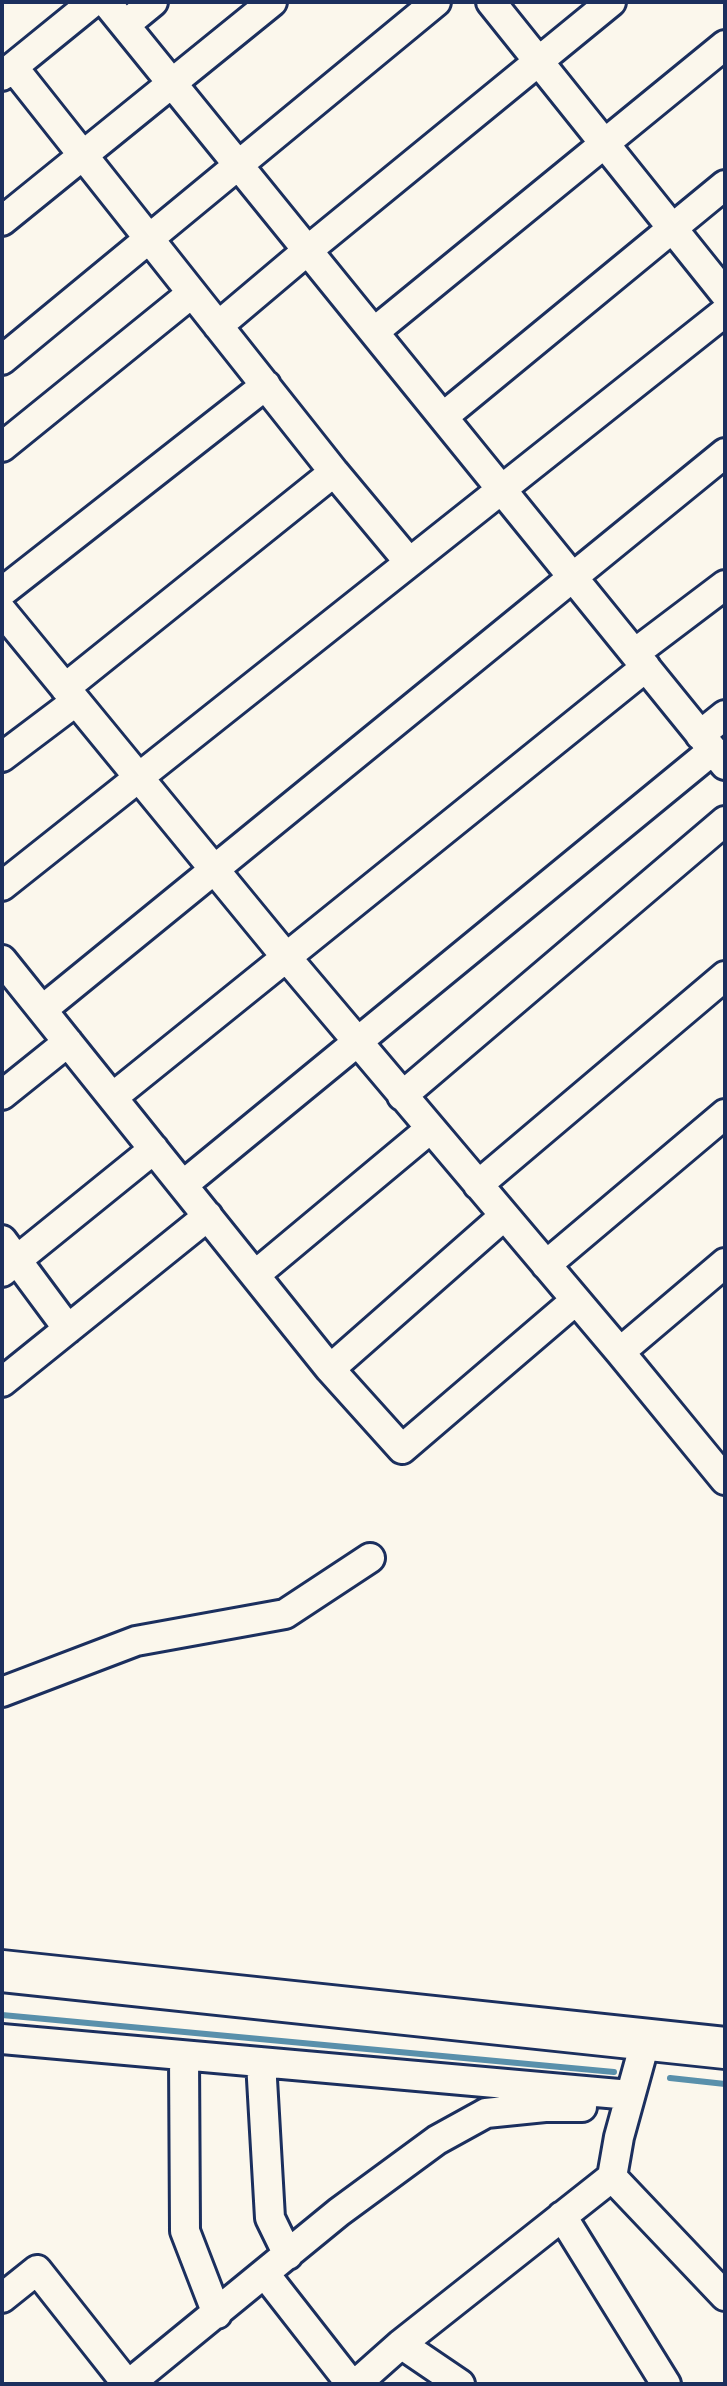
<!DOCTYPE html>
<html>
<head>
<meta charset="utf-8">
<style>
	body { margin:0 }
	#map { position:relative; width:727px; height:2386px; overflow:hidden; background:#fbf7ec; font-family:"Comic Neue",sans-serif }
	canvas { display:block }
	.frame { position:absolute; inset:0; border:4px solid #1b2f5e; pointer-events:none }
</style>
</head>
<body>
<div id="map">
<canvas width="727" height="2386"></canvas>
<div class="frame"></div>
</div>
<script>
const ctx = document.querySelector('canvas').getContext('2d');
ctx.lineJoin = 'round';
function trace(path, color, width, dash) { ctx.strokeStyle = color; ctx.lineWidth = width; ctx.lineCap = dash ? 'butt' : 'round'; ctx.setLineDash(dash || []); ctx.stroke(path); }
trace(new Path2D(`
	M2 2015 614 2072
	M670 2078 725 2084`), '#5990ab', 6);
const minor = new Path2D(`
	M106 2 725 765
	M491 2 725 294
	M125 25 153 2
	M13 67 334 472 409 562
	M2 76 93 2
	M2 221 272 2
	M218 326 308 250 611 2
	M374 332 725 45
	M2 360 436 2
	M443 417 725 185
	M2 447 192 293
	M2 592 266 385
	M2 611 287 958 620 1352 725 1480
	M635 653 725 585
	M65 688 334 472
	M700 735 725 715
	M2 757 75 702
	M2 886 725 312
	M2 960 330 1369 402 1449 576 1300
	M42 1010 725 453
	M2 1095 68 1042
	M402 1096 725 821
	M113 1097 646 667
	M183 1185 713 750
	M478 1185 725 976
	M2 1240 68 1329
	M546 1265 725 1114
	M2 1272 154 1149
	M255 1275 430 1129
	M620 1352 725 1263
	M330 1369 504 1216
	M2 1382 208 1216
	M2 1692 136 1641 285 1614 370 1558
	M2 2039 630 2095
	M184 2056 185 2231 217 2314
	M261 2062 270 2218 288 2255
	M612 2177 725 2296
	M562 2216 666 2384
	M265 2274 351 2384
	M2 2298 37 2270 127 2384
	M401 2344 460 2384
	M129 2384 339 2212 437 2140 486 2113 545 2107H582
	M356 2384 401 2344 612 2177 619 2137 646 2039`);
const highway = new Path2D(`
	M2 1971 725 2048`);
trace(minor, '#1b2f5e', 34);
trace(highway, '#1b2f5e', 46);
trace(minor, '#fbf7ec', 28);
trace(highway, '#fbf7ec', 40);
</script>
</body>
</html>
